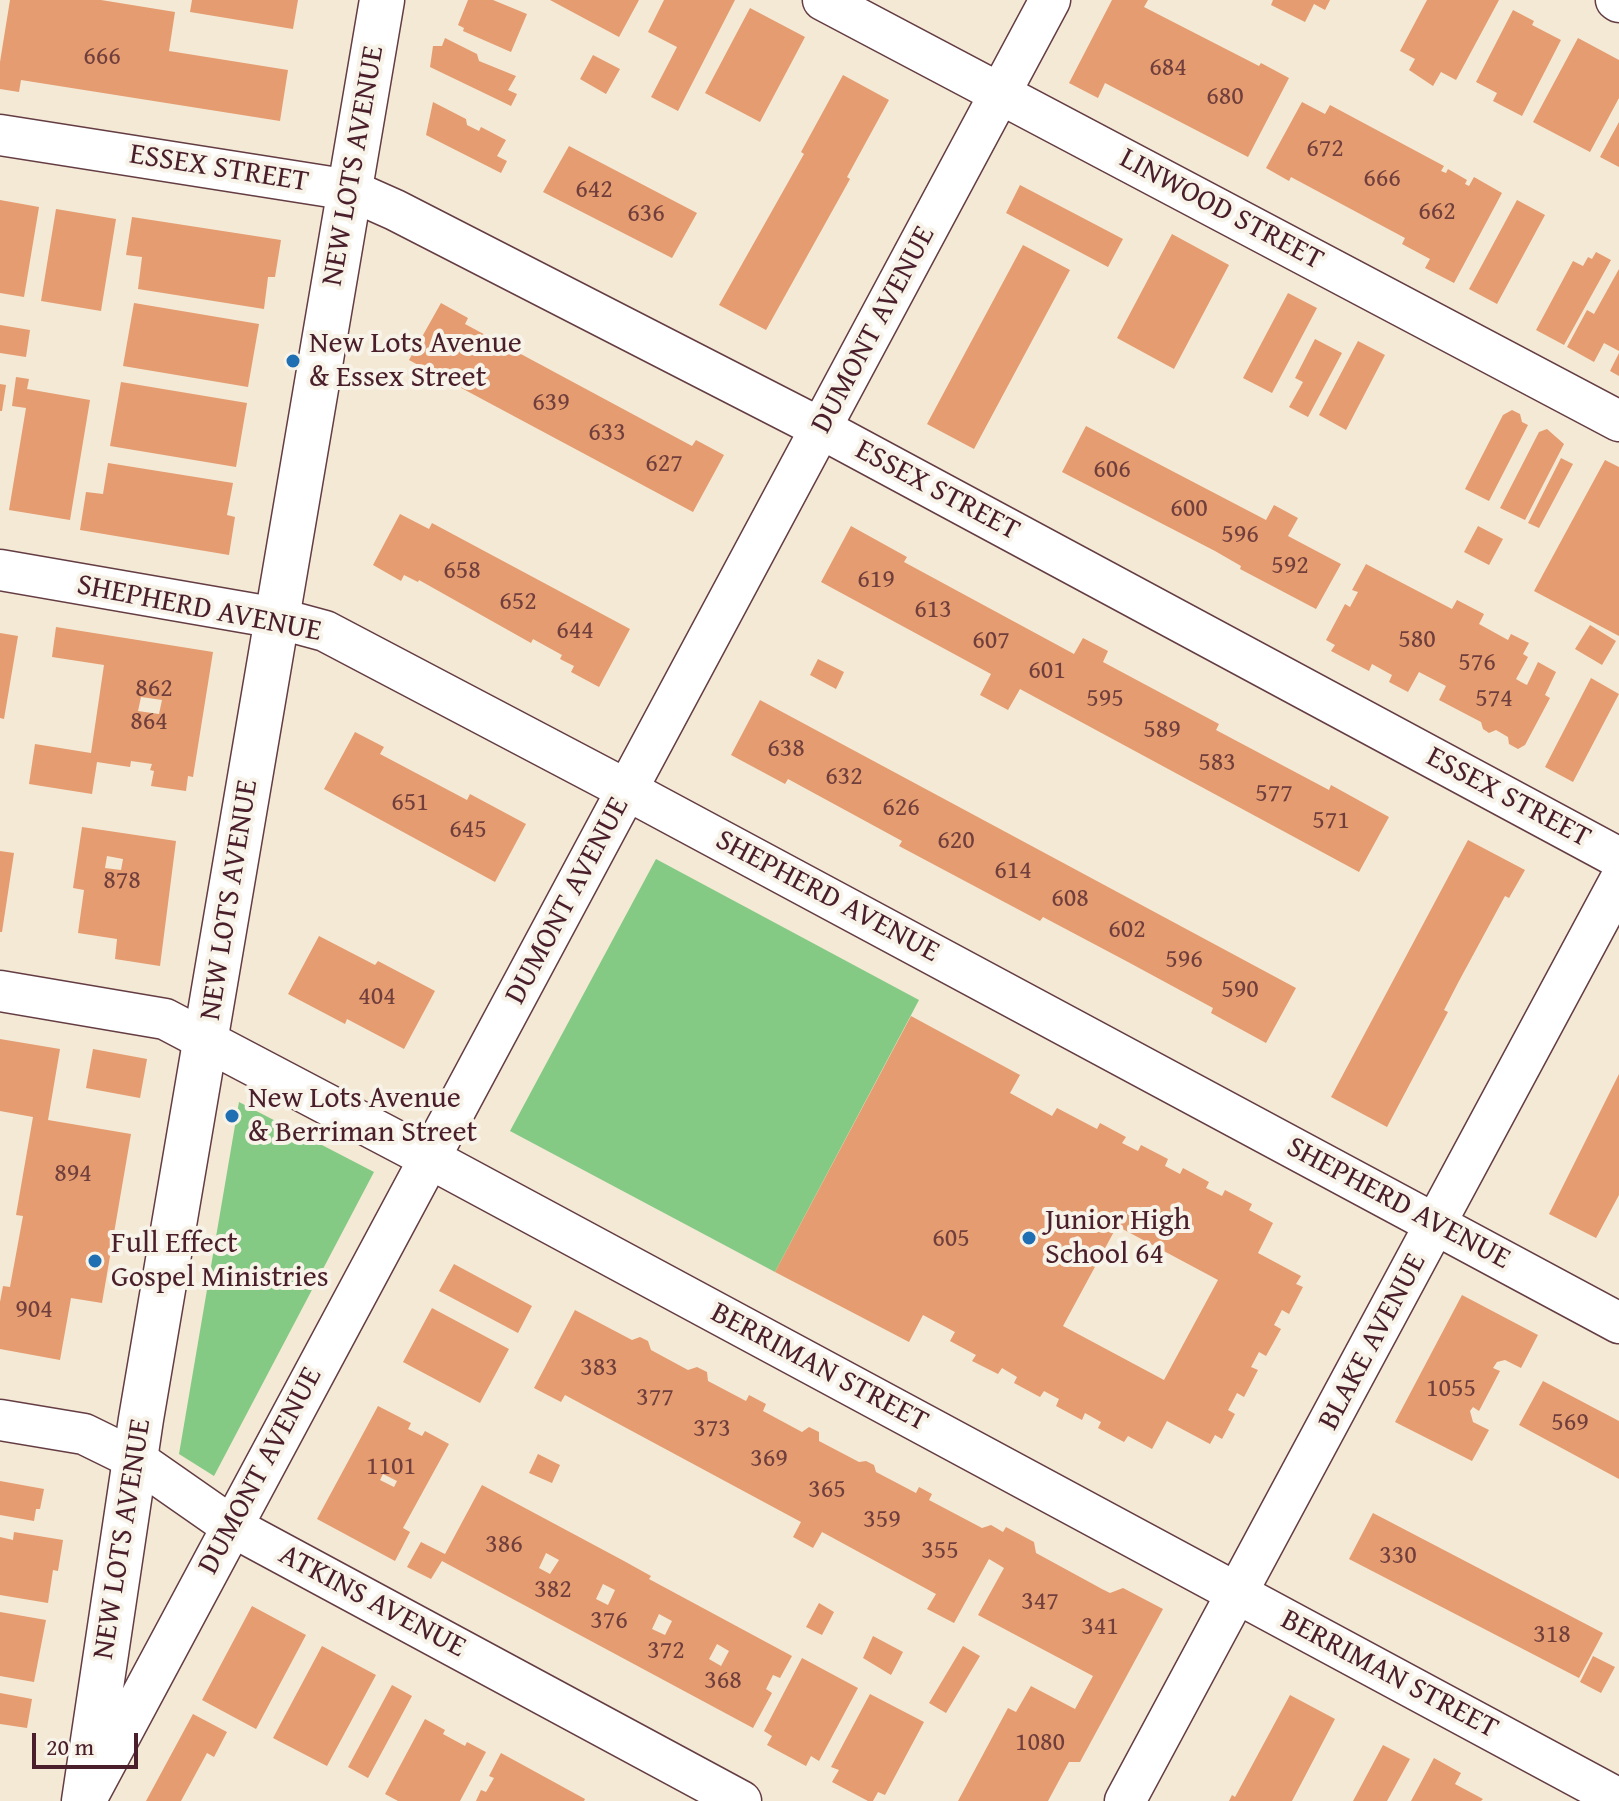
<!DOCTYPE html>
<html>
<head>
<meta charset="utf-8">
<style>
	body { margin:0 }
	#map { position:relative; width:1619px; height:1801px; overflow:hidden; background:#f4e9d5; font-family:"Gentium Book Plus",serif }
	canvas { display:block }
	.scale { position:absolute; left:32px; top:1733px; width:106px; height:36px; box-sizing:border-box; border:4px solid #4a1f2b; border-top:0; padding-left:10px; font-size:24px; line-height:28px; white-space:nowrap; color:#4a1f2b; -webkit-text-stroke:6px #f7f3e8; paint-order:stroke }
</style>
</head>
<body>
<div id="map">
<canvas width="1619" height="1801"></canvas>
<div class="scale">20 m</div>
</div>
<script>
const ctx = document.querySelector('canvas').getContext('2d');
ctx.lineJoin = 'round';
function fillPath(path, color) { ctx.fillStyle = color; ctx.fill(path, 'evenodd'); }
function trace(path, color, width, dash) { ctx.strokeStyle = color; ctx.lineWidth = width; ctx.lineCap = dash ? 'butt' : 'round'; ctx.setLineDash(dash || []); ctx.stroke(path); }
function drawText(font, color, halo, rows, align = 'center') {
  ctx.font = font + ' "Gentium Book Plus",serif'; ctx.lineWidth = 8; ctx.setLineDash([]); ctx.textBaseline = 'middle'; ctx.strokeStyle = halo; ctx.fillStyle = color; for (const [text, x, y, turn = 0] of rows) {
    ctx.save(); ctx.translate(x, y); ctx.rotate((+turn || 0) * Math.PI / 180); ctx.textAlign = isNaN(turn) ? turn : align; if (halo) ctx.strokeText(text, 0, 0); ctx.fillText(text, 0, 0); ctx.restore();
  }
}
fillPath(new Path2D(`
	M656 859 919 1000 775 1272 510 1131Z
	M239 1102 374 1172 214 1476 179 1454Z`), '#84ca84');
fillPath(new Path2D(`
	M10 0H101L175 12 169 51 288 70 280 121 21 80 19 92 0 89V62Z
	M192 0H298L293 29 190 12Z
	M468 0H493L527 14 511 52 463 31 464 28 458 25Z
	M550 0H639L619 37Z
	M664 0H735L678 111 651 97 677 47 648 32Z
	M1112 0H1148L1144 7 1259 66 1261 63 1289 78 1248 157 1105 83 1098 98 1069 83Z
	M1273 0H1330L1325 10 1314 4 1305 22 1271 5Z
	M1427 0H1499L1456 80 1441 72 1433 86 1409 70 1415 59 1400 51Z
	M750 8 805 37 760 122 705 93Z
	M1513 10 1534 21 1532 25 1561 40 1522 116 1493 101 1497 93 1476 82Z
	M445 38 477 54 479 61 516 76 508 90 517 94 511 106 430 67 433 46H442Z
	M1578 38 1619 60V98L1590 152 1533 122Z
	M593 55 620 69 606 94 580 79Z
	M843 75 889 100 847 177 850 179 766 330 719 305 804 154 801 152Z
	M433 102 466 119 467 125 479 131 481 127 506 140 497 156 507 161 501 173 426 135Z
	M1302 102 1325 114 1330 105 1444 166 1441 171 1446 173 1448 169 1467 180 1465 184 1469 186 1474 177 1502 193 1454 283 1425 268 1430 259 1402 244 1405 238 1291 177 1289 181 1266 168Z
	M1619 122V167L1600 157Z
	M569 146 697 213 672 258 543 192Z
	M1020 185 1123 239 1108 267 1006 213Z
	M0 200 39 207 24 297 0 293Z
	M1517 200 1545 215 1497 304 1469 289Z
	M56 209 116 219 101 311 41 301Z
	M132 217 281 240 275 277H268L264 309 138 289 142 257 126 255Z
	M1172 234 1229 265 1174 369 1117 338Z
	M1023 245 1070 270 974 449 927 424Z
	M1596 252 1611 260 1564 345 1536 330 1573 261 1583 266 1588 257 1592 259Z
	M1619 269V351L1604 343 1594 362 1567 347 1587 310 1594 314Z
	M1288 293 1317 308 1272 393 1243 378Z
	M134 303 259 324 248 387 123 366Z
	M441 303 468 318 465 324 692 446 696 440 724 455 693 512 409 360Z
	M0 325 30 330 26 357 0 353Z
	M1315 339 1342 353 1308 417 1289 407 1303 382 1295 378Z
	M1358 341 1385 355 1346 430 1319 415Z
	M1619 353V376L1610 371Z
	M16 377 29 379 27 389 90 400 70 520 9 510 26 408 12 406Z
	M121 382 247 403 236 467 110 446Z
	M0 384 6 385 2 411H0Z
	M1512 410 1520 414 1522 422 1528 425 1489 501 1465 489 1503 415Z
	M1086 426 1266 520 1274 505 1298 518 1288 536 1341 564 1316 609 1240 569 1241 566 1215 551 1062 472Z
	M1547 429 1564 444 1525 520 1500 508 1539 432Z
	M1561 458 1573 464 1539 528 1528 523Z
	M1605 460 1619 467V636L1534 591Z
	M108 463 233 483 227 515 235 517 229 555 80 530 86 492 103 494Z
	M400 514 429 529 432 523 630 629 599 687 571 672 574 666 560 659 562 655 533 639 531 643 419 580 418 582 404 575 401 581 373 565Z
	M851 526 907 557 904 562 1074 654 1083 638 1108 651 1103 662 1219 724 1216 730 1329 790 1331 785 1389 817 1359 872 1020 689 1008 710 980 695 991 674 821 582Z
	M1478 526 1503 539 1489 565 1464 552Z
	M1366 564 1452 609 1457 600 1484 614 1479 624 1508 640 1511 634 1529 643 1523 654 1528 657 1516 679 1521 682 1527 685 1538 662 1556 672 1545 695 1550 698 1525 745 1518 749 1509 744 1508 737 1496 730 1489 733 1483 729 1481 722 1439 700 1446 686 1419 672 1408 692 1389 682 1392 675 1372 664 1369 671 1331 651 1335 645 1326 640 1345 604 1350 607 1358 592 1352 590Z
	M1590 625 1616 641 1602 665 1575 649Z
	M56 627 213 652 193 777 188 776 186 791 151 786 154 771 150 770 152 764 131 761 130 767 97 762 92 794 29 784 35 744 91 753 104 665 52 657ZM141 697 162 700 159 714 138 711Z
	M0 633 18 636 4 719 0 718Z
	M818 659 844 672 836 689 810 675Z
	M1591 678 1619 694 1573 782 1545 767Z
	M760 700 1296 988 1266 1043 1211 1013 1213 1008 1128 962 1043 917 1040 921 899 846 902 841 788 779 785 784 731 755Z
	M355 732 384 747 380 754 467 800 470 794 526 824 495 882 324 789Z
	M82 827 176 841 160 966 115 959 117 939 78 933 84 890 73 888ZM107 856 123 859 121 870 105 868Z
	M1468 840 1525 870 1509 898 1505 896 1459 981 1444 1010 1448 1012 1387 1127 1331 1097Z
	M0 851 14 853 2 932H0Z
	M319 936 375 965 378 961 435 991 404 1049 347 1019 345 1024 288 994Z
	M911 1016 1020 1075 1010 1093 1052 1116 1057 1108 1097 1129 1100 1123 1126 1137 1122 1143 1138 1151 1141 1145 1168 1159 1165 1166 1180 1174 1183 1168 1209 1182 1206 1188 1222 1196 1225 1190 1252 1204 1249 1210 1273 1223 1258 1253 1301 1276 1296 1284 1303 1287 1289 1314 1282 1310 1274 1325 1281 1329 1266 1356 1259 1352 1251 1367 1258 1370 1244 1397 1237 1393 1228 1410 1235 1414 1222 1439 1215 1435 1210 1444 1167 1421 1152 1449 1128 1436 1124 1442 1098 1428 1101 1422 1085 1413 1082 1420 1056 1406 1059 1399 1044 1391 1040 1397 1014 1383 1017 1377 1002 1368 998 1374 972 1361 976 1355 950 1341 955 1332 923 1315 909 1342 775 1272ZM1117 1226 1218 1280 1164 1380 1063 1326Z
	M0 1039 60 1049 48 1120 131 1134 102 1303 71 1298 60 1360 0 1349V1302L3 1286 10 1287 23 1216 16 1215 33 1117 0 1111Z
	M93 1049 147 1059 140 1098 86 1088Z
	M1619 1074V1195L1596 1238 1549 1214Z
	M454 1264 532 1306 518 1333 439 1291Z
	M1462 1295 1538 1335 1521 1368 1505 1360 1497 1362 1493 1368 1500 1371 1479 1411 1473 1407 1470 1411 1473 1422 1489 1430 1472 1461 1395 1422Z
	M432 1308 509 1349 480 1403 403 1362Z
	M575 1310 632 1340 640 1337 648 1341 651 1350 688 1370 697 1367 707 1372 708 1381 746 1401 749 1395 766 1404 763 1411 802 1432 809 1427 819 1432V1441L859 1462 866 1461 874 1465 876 1472 916 1493 919 1487 932 1494 929 1500 982 1528 991 1525 1003 1532 1006 1527 1034 1542 1036 1553 1102 1589 1110 1593 1123 1588 1163 1609 1080 1762H1069L1048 1801H958L1008 1708 1016 1712 1031 1686 1075 1709 1093 1676 978 1615 1004 1568 989 1559 954 1623 927 1609 936 1594 822 1532 813 1548 793 1537 801 1522 565 1395 561 1402 534 1388Z
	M1543 1381 1619 1421V1479L1519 1425Z
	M378 1406 411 1423 408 1429 422 1436 425 1431 449 1444 403 1528 410 1532 395 1561 317 1519ZM383 1474 397 1481 394 1487 380 1480Z
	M538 1454 560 1465 552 1483 529 1473Z
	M0 1481 44 1489 40 1509H36L34 1521 0 1515Z
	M482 1485 624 1561 651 1576 649 1579 792 1656 780 1678 773 1675 766 1689 772 1693 753 1728 442 1561 431 1579 407 1567 421 1542 445 1554ZM546 1553 559 1560 550 1574 539 1568ZM603 1584 615 1590 608 1605 596 1599ZM659 1614 672 1621 665 1635 652 1629ZM717 1644 729 1651 721 1666 709 1659Z
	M1373 1513 1603 1633 1579 1678 1349 1559Z
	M14 1532 63 1540 58 1571 53 1570 48 1603 0 1595V1537L13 1540Z
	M819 1603 834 1612 822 1635 806 1627Z
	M252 1606 306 1635 256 1729 202 1700Z
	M0 1612 46 1620 34 1682 0 1676Z
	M873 1636 903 1652 891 1675 863 1658Z
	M322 1646 376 1675 327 1766 273 1738Z
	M963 1646 980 1656 946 1713 929 1703Z
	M1593 1656 1615 1667 1601 1693 1580 1682Z
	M802 1658 858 1688 819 1761 811 1756 806 1766 767 1745 772 1736 764 1731Z
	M392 1685 412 1696 368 1778 348 1767Z
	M0 1693 32 1699 27 1728 0 1724Z
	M870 1694 924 1722 885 1795 878 1792 873 1801H868L832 1782 839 1770 831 1767Z
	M1290 1695 1335 1719 1292 1801H1229L1232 1795 1235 1797Z
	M193 1714 227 1732 214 1757 207 1753 181 1801H146Z
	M425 1719 445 1730 443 1734 465 1746 467 1742 486 1752 460 1801H398L385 1794Z
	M1383 1745 1410 1759 1387 1801H1353Z
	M501 1753 585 1799 584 1801H476L481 1790 486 1792 494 1778 489 1776Z
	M1434 1758 1461 1773 1455 1784 1483 1799 1481 1801H1411Z`), '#e49c70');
const minor = new Path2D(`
	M823 0 1619 421
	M1616 0 1619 2
	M0 135 350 190 395 210 822 429 1619 858
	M0 570 277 618 325 631 627 790 1619 1323
	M0 991 165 1019 429 1158 1619 1799
	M0 1420 84 1434 135 1459 231 1526 741 1801
	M89 1794 1050 0
	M1125 1801 1619 882`);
const tertiary = new Path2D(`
	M84 1801 141 1419 382 0`);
trace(minor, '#643d44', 43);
trace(tertiary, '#643d44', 47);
trace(minor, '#fff', 40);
trace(tertiary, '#fff', 44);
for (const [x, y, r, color] of [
	[293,361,8,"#1f6fb2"],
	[232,1116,8,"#1f6fb2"],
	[1029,1238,8,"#1f6fb2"],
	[95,1261,8,"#1f6fb2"]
]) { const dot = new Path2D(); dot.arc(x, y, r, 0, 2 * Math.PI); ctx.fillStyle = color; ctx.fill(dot); trace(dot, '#f7f3e8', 3); }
drawText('26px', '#703e3c', null, [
	["666",102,57],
	["684",1168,68],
	["680",1225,97],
	["672",1325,149],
	["666",1382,179],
	["642",594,190],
	["662",1437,212],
	["636",646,214],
	["639",551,403],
	["633",607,433],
	["627",664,464],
	["606",1112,470],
	["600",1189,509],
	["596",1240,535],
	["592",1290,566],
	["658",462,571],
	["619",876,580],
	["652",518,602],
	["613",933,610],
	["644",575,631],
	["580",1417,640],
	["607",991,641],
	["576",1477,663],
	["601",1047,671],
	["862",154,689],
	["595",1105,699],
	["574",1494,699],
	["864",149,722],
	["589",1162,730],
	["638",786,749],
	["583",1217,763],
	["632",844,777],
	["577",1274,794],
	["651",410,803],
	["626",901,808],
	["571",1331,821],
	["645",468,830],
	["620",956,841],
	["614",1013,871],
	["878",122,881],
	["608",1070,899],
	["602",1127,930],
	["596",1184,960],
	["590",1240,990],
	["404",377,997],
	["894",73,1174],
	["605",951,1239],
	["904",34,1310],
	["383",599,1368],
	["1055",1451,1389],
	["377",655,1398],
	["569",1570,1423],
	["373",712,1429],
	["369",769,1459],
	["1101",391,1467],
	["365",827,1490],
	["359",882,1520],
	["386",504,1545],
	["355",940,1551],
	["330",1398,1556],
	["382",553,1590],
	["347",1040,1602],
	["376",609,1621],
	["341",1100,1627],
	["318",1552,1635],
	["372",666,1651],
	["368",723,1681],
	["1080",1040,1743]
]);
drawText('30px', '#4a1f2b', '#f7f3e8', [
	["NEW LOTS AVENUE",354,166,-80],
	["ESSEX STREET",219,169,9],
	["LINWOOD STREET",1221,210,28],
	["DUMONT AVENUE",874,330,-62],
	["ESSEX STREET",937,491,28],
	["SHEPHERD AVENUE",199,609,11],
	["ESSEX STREET",1508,798,28],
	["SHEPHERD AVENUE",827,897,28],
	["NEW LOTS AVENUE",230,900,-81],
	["DUMONT AVENUE",568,901,-62],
	["SHEPHERD AVENUE",1398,1204,28],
	["BLAKE AVENUE",1373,1342,-62],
	["BERRIMAN STREET",819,1368,28],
	["DUMONT AVENUE",261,1471,-62],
	["NEW LOTS AVENUE",123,1539,-81],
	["ATKINS AVENUE",372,1602,28],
	["BERRIMAN STREET",1389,1675,28]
]);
drawText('30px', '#4a1f2b', '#f7f3e8', [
	["New Lots Avenue",309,344],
	["& Essex Street",309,378],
	["New Lots Avenue",248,1099],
	["& Berriman Street",248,1133],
	["Junior High",1045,1221],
	["School 64",1045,1255],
	["Full Effect",111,1244],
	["Gospel Ministries",111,1278]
], 'left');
</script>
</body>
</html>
